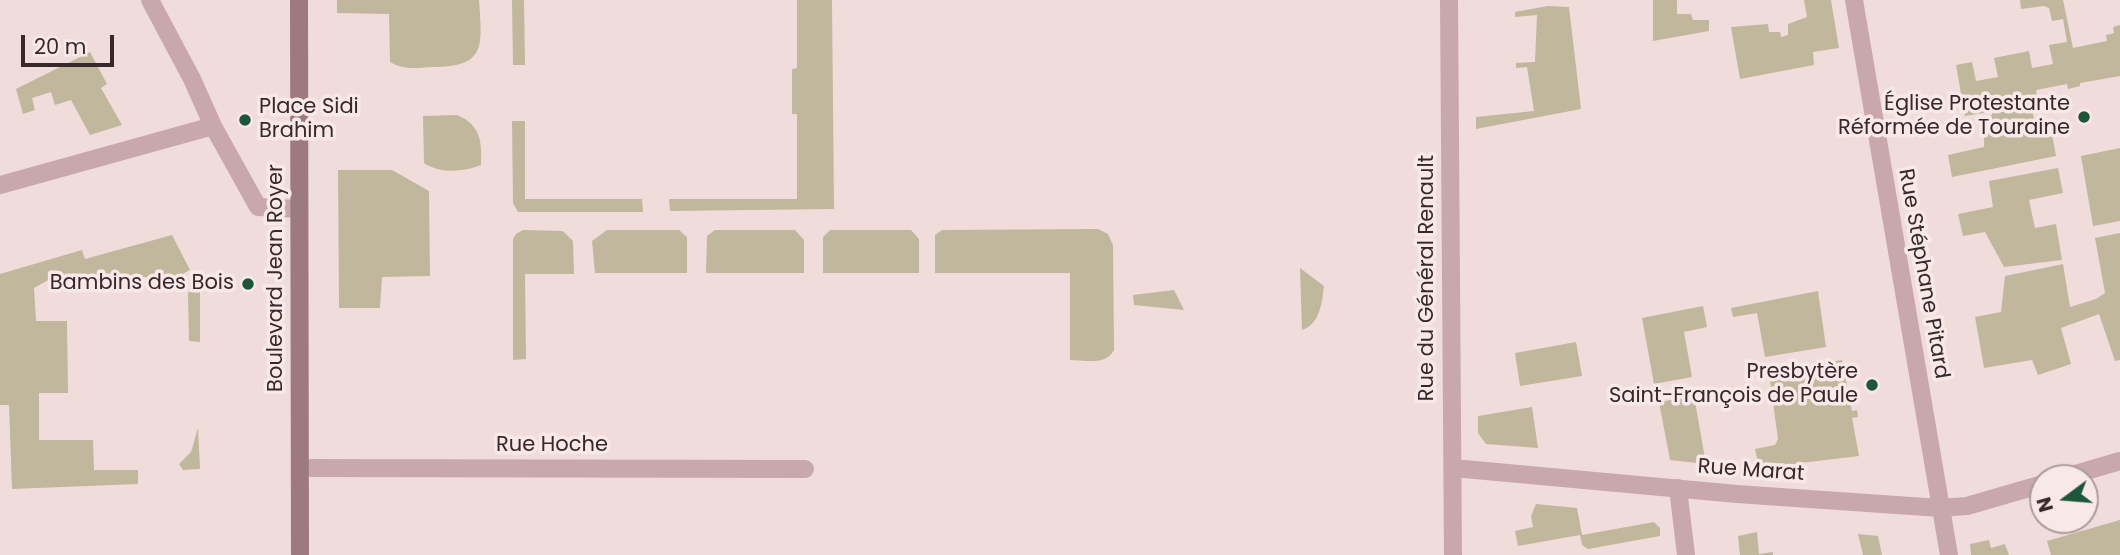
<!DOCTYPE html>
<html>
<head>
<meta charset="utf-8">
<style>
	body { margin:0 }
	#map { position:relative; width:2120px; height:555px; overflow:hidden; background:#f1dcdc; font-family:Poppins,sans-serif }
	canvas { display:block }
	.north { position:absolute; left:2029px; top:464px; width:70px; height:70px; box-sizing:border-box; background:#f9e8e8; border:2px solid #ab9b9c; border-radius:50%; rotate:254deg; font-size:19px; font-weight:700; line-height:28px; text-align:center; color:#36282b }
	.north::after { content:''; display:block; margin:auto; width:24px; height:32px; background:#1e563a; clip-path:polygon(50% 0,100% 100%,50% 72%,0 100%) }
	.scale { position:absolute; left:21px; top:35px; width:93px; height:32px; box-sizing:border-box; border:4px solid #36282b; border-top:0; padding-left:9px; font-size:21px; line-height:24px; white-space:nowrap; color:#36282b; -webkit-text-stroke:5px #f9e8e8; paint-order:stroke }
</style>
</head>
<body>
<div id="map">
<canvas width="2120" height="555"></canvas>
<div class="north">N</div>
<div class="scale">20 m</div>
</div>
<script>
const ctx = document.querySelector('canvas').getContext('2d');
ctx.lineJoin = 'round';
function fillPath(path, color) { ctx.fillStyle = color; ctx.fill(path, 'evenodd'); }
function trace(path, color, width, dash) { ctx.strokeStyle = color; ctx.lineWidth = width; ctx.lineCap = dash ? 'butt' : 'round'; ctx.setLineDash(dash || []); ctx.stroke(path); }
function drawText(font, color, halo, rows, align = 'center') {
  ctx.font = font + ' Poppins,sans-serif'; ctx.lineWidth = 7; ctx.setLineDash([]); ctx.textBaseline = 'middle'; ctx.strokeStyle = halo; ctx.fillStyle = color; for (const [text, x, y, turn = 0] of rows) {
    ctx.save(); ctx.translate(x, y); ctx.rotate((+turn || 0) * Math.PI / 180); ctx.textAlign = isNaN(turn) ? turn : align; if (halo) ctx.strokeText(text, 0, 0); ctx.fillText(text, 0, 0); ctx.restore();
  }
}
fillPath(new Path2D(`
	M337 0H479C482 46 487 67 432 67 416 68 403 70 390 62L389 14 337 13Z
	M512 0H524L525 65H513Z
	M797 0H832L834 209 670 211 669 199H797V114H792V69L797 68Z
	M1653 0H1677V14H1691L1693 20H1709V31L1653 41Z
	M1804 0H1831L1839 48 1813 52 1814 65 1740 79 1731 27 1768 24 1769 32H1780L1781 37 1788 35V24L1807 17Z
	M2020 0H2063L2073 48 2107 41 2106 35 2114 33 2113 27 2120 25V76L2080 83V86L2068 89 2067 84 2036 90 2038 102 2031 103 2037 136 2052 134 2056 156 1952 177 1948 155 1984 147V128L1994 111 1965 116 1956 65 1972 62 1976 81 1998 77 1994 58 2029 51 2032 68 2053 64 2049 45 2067 42 2063 19 2052 21 2049 8 2044 6 2021 9Z
	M1548 6 1569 7 1581 109 1476 129V117L1534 111 1527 67 1516 68V63L1535 62 1537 15 1515 17V12Z
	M90 52 107 84 101 88 122 125 90 135 71 100 55 105 51 92 32 98 35 110 23 114 16 89Z
	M457 115C481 125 482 142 481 165 463 172 440 174 424 163L423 116Z
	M512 121H525V199H642L643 212H518L513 203Z
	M2120 148V221L2093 226 2081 156Z
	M2058 168 2063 193 2029 200 2035 228 2056 224 2062 260 2004 267 1985 232 1963 236 1958 214 1993 207 1989 181Z
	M338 170H392L429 191 430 276 382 277 380 308H339Z
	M1098 229 1108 234 1113 245 1114 350C1106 366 1085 360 1070 360V273H935V235L942 230Z
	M523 230 563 231 573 241 574 274H525L526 359 513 360V239L516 234Z
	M607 230H679L687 237V273H595L592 241Z
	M715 230H795L804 240V273H706L707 236Z
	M830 230H911L919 239V273H823V237Z
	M2120 233V360L2115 361 2099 314 2061 328 2071 364 2038 375 2032 360 1984 368 1975 317 2001 312 2005 276 2063 264 2070 307 2096 299 2105 293 2095 238Z
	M172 235 190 270 177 277 52 278 34 288 36 321H67L68 393H39V440H93L94 470H138V484L12 489 9 405H0V274L82 250 85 259Z
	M1300 268 1324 286C1322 303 1320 324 1302 330Z
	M200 285V342L189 341 188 293Z
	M1174 290 1184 310 1134 305 1133 295Z
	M1818 291 1826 347 1765 357 1757 313 1733 317 1731 308Z
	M1703 306 1707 327 1684 332 1692 377 1654 384 1642 318Z
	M1576 342 1582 376 1520 386 1515 353Z
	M1842 360 1852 411 1857 410 1858 417 1852 418 1859 456 1759 468 1755 449 1775 445 1778 439 1769 373Z
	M1694 396 1706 464 1670 460 1659 402Z
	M1532 407 1538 448 1486 444 1478 433V416Z
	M198 428 200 469 183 470 179 464 191 452Z
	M1536 504 1577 508 1582 535 1654 522 1660 528V536L1588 549 1582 545 1580 535 1518 546 1515 531 1533 527 1531 516Z
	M2120 520V555H2051L2047 541Z
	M1757 532 1759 554 1773 552V555H1740L1738 536Z
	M1858 534 1878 536 1882 555H1863Z
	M1989 540 1991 548 2005 544 2009 555H1971L1970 544Z`), '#c0b79c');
trace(new Path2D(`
	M150 0 192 79 213 126 258 207 299 209
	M1449 0 1453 555
	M1854 0 1949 555
	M0 185 213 126
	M300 468 805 469
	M1453 468 1737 494 1940 508 1967 506 2043 484
	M2062 478 2120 461
	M1678 488 1686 555`), '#c9a8ac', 18);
trace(new Path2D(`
	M299 0 300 555`), '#9d7980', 18);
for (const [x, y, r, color] of [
	[2084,117,7,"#1e563a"],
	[245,120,7,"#1e563a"],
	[248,284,7,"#1e563a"],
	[1872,385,7,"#1e563a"]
]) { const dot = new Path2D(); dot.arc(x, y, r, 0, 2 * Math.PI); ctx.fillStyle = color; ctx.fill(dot); trace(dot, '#f9e8e8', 2.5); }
drawText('21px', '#36282b', '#f9e8e8', [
	["Église Protestante",2070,105],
	["Réformée de Touraine",2070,129],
	["Place Sidi",259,108,"left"],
	["Brahim",259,132,"left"],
	["Bambins des Bois",234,284],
	["Presbytère",1858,373],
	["Saint-François de Paule",1858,397]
], 'right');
drawText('21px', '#36282b', '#f9e8e8', [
	["Rue Stéphane Pitard",1923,274,80],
	["Boulevard Jean Royer",277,278,-90],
	["Rue du Général Renault",1428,278,-90],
	["Rue Hoche",552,446],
	["Rue Marat",1751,471,4]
]);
</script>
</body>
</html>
